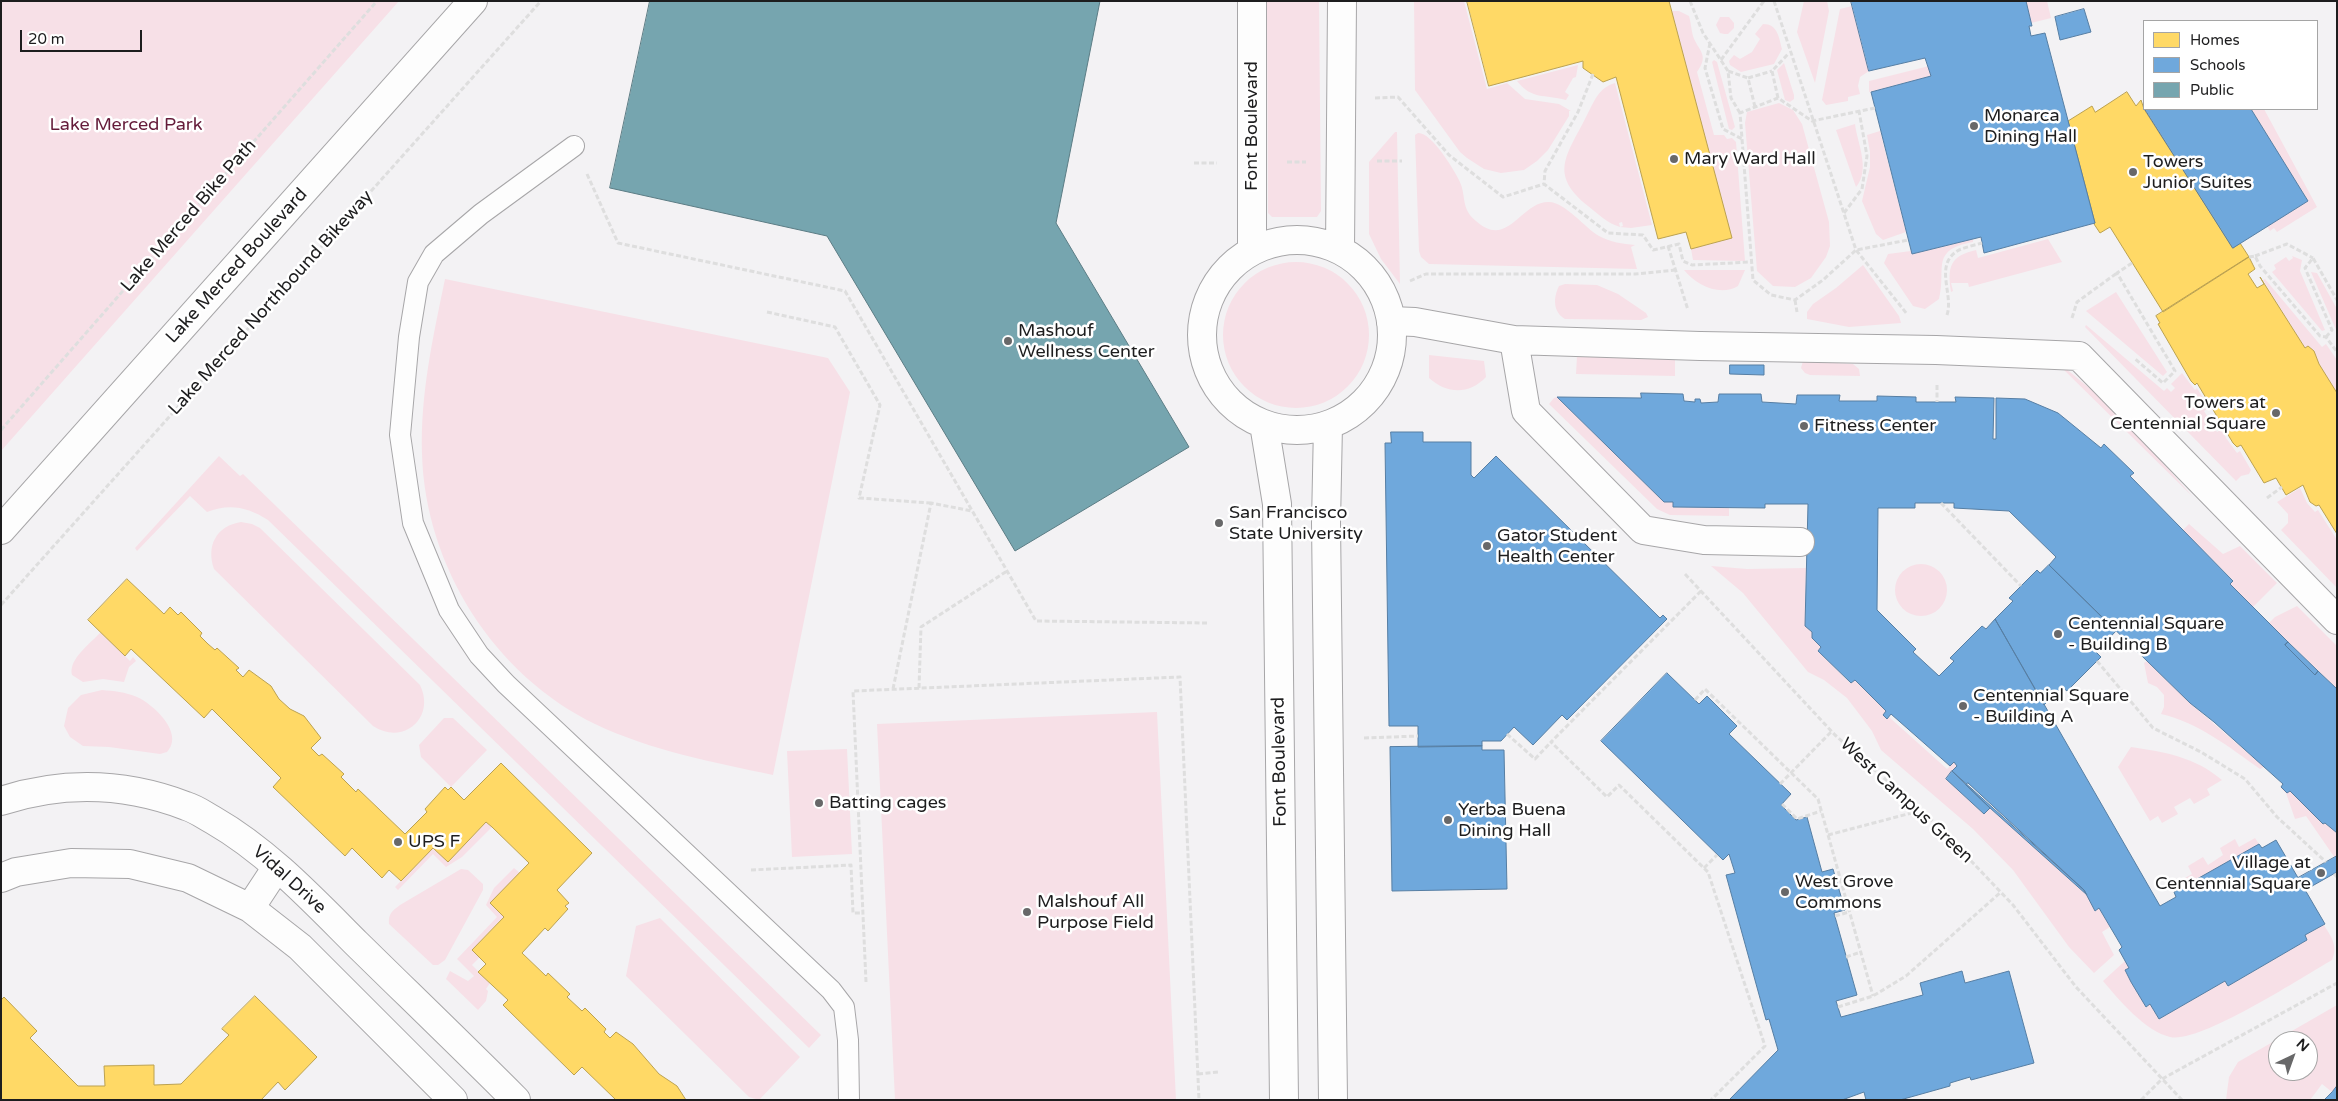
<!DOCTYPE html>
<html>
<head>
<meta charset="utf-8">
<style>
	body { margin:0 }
	#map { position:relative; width:2338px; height:1101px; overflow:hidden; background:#f3f2f4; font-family:"Varela Round",sans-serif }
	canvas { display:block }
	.frame { position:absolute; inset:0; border:2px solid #1d1d1e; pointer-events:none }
	.legend { position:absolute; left:2143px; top:20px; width:175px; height:90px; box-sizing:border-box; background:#fff; border:1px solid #a5a5a5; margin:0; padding:6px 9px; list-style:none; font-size:15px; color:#1d1d1e }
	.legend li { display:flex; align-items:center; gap:10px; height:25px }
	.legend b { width:25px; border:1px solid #a5a5a5 }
	.north { position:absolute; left:2268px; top:1031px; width:50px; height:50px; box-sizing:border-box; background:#fff; border:1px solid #a5a5a5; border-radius:50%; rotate:42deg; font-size:14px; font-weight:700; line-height:20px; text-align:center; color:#1d1d1e }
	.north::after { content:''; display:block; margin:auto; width:18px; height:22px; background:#686869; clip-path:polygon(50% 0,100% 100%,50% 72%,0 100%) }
	.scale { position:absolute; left:20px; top:30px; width:122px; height:22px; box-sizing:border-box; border:2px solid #1d1d1e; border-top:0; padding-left:6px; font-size:15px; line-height:18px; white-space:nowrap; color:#1d1d1e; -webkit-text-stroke:4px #fff; paint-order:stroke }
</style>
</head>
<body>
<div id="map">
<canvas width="2338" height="1101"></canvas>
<div class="frame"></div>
<ul class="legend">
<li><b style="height:14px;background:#ffd966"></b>Homes</li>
<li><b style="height:14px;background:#6fa8dc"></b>Schools</li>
<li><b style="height:14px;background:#76a5af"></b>Public</li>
</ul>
<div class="north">N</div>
<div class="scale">20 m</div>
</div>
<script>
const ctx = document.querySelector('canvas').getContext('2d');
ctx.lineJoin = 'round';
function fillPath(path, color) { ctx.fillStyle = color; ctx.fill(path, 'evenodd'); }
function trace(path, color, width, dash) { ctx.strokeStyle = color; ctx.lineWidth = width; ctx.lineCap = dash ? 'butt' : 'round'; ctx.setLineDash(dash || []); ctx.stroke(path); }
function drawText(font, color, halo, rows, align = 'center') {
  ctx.font = font + ' "Varela Round",sans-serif'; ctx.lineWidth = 5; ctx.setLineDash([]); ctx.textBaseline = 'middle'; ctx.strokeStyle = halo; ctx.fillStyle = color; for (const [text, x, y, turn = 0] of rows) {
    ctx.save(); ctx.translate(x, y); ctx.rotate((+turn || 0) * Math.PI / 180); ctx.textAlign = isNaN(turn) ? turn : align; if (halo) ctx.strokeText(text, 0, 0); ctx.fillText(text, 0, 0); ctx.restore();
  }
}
fillPath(new Path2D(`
	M1 1H399L1 451Z
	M1267 1H1319L1321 211 1317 217H1272L1268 213Z
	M1414 1H1464L1487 89 1507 83 1525 99 1559 104 1571 111H1569V116L1548 150 1537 161 1524 170 1501 173 1484 169 1467 158 1460 152 1415 90Z
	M1804 1H1827L1829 11 1815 83 1797 32Z
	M2026 1H2047L2051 18 2031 23Z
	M1852 6 1869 71 1860 77 1858 86 1860 94 1848 97V101L1826 105 1822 100 1840 9Z
	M1672 11H1679L1689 16C1691 22 1691 29 1693 36 1698 51 1710 54 1697 72L1714 135H1724L1727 139 1732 138 1736 142 1745 261 1693 260 1691 249 1731 238Z
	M1720 17H1729L1734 23V28L1728 34H1724L1720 33 1716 25Z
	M1763 24C1778 24 1779 38 1782 49L1774 64 1741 72 1730 65 1729 61 1734 55 1740 59 1752 52 1760 39 1755 34Z
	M1714 60 1717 62 1735 127 1732 130 1729 129 1712 62Z
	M1784 63 1794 95V99L1790 102 1785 100 1777 70Z
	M1578 65 1576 77 1573 78 1565 92 1569 95 1566 100C1544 94 1532 100 1517 81Z
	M1929 66 1931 76 1869 92V81Z
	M1615 83 1652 225 1631 228 1620 227 1623 226 1622 222 1619 223 1620 227C1607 223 1598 214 1588 206 1548 174 1567 155 1586 117 1594 102 1598 88 1615 83Z
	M1779 103 1793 110 1802 124 1829 222 1830 246 1826 257 1811 278 1795 287 1773 286 1757 271 1745 123 1747 112Z
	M2251 109H2264L2317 207 2277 232 2274 228 2270 231 2267 226 2308 201Z
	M1855 124C1857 142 1871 170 1856 187L1836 130Z
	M1880 131 1906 232 1883 240 1876 234 1862 201 1870 167V152L1867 135Z
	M1395 132H1397L1400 284 1381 259 1369 234V162Z
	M1418 133C1431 132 1453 168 1459 180 1467 196 1460 208 1476 221 1508 250 1521 201 1549 202 1565 202 1585 228 1599 236 1610 242 1623 244 1635 245L1631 247 1637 269 1429 264 1421 257 1419 251 1415 135Z
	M1973 239V242C1929 250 1947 269 1939 299L1925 309 1913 306 1884 263 1888 254 1911 251 1912 254Z
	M2048 239 2062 262 1969 287 1968 283H1951L1953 291 1951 292C1947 267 1950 256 1976 250L1978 258Z
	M2292 256 2302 260 2300 271 2325 330 2322 331 2272 272 2276 269 2274 265 2286 257 2289 261 2293 258Z
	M1223 335a73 73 0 1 1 146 0a73 73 0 1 1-146 0Z
	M1863 265 1899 316 1901 323 1849 327 1807 319V312L1813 304 1836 288Z
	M1684 270H1745L1738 286C1720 297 1696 285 1684 270Z
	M2311 272 2317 273 2337 309V332Z
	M445 279 828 358 850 392 773 775C712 762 652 751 595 724 494 675 425 566 422 454 420 395 433 337 445 279Z
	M2265 279 2322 347 2326 344 2337 360V393L2319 364 2314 351 2308 346 2305 348 2263 280Z
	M1565 284 1597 285 1618 294 1646 313 1648 317 1641 320 1565 319C1553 312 1553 298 1559 286Z
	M2116 292 2167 372 2163 376 2086 311Z
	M2086 325 2164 391 2167 388 2171 392 2175 388 2171 384 2182 373 2195 390 2197 388 2209 408 2204 411 2217 432 2222 429 2226 438 2237 453 2240 451 2251 470 2249 474 2241 476 2236 481 2085 327Z
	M1429 355 1484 361 1486 377C1469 395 1447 394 1429 378Z
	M1577 356 1675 358V376L1576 374Z
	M1803 361 1853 364 1859 369 1860 376 1810 375 1805 373 1801 368Z
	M2064 367 2106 402 2135 431 2193 497 2063 369Z
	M1557 397 1664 502H1673V507L1729 508V516L1670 515 1657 509 1549 404 1554 398Z
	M219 456 240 476 243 474 821 1035 809 1048 268 520C248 507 229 503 207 512L190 496 137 551 135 548Z
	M2300 488 2307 503 2315 512 2318 510 2337 540V588L2281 530 2288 523V514L2277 502Z
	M241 522 252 524 260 528 420 685C436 718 403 746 373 726L214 569C206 546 216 526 241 522Z
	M2189 524 2223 554 2240 546 2277 583 2253 607 2230 584 2233 580 2183 530Z
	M1895 590a26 26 0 1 1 52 0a26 26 0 1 1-52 0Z
	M1711 566 1747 569 1806 568 1805 626 1812 632V638L1821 647 1818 651 1850 683 1855 680 1886 711 1887 719 1889 717 1947 769 1954 762 1957 766 1946 779 1984 814 1990 808 2087 895 2095 911 2099 908 2110 927 2102 932 2114 955 2094 973 2069 947 2013 870 1973 829 1881 750 1872 731 1847 698 1824 680 1808 672 1743 593Z
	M2297 606 2337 646V689L2269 623 2275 617Z
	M101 632 130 661 133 657 136 661 129 667 124 682 103 679 83 682 72 675C68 659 91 643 101 632Z
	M2147 661 2190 703 2264 767 2260 769C2229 747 2199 723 2161 714L2164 707V695L2157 687 2148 683 2144 663Z
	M102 690C114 691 125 692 137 697 153 704 185 733 167 752L160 754 109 747 83 746 70 737 64 726 68 708 81 695Z
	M1157 712 1176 1100H895L877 724Z
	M444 718H453L487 750 451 787 421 757 419 745Z
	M2131 747C2165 752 2195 757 2222 780L2207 789 2210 795 2194 804 2190 798 2174 807 2178 814 2162 823 2158 816 2150 821 2118 767Z
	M847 749 852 854 792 857 787 751Z
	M2280 787 2287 793 2290 791 2323 824 2325 823 2337 833V856L2335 858 2306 816 2295 819 2286 793Z
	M486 822 492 827 462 857 446 867 433 854 398 890 395 887 433 848 448 861Z
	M2255 838 2259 844 2179 890 2176 883 2192 874 2188 866 2203 857 2208 865 2223 855 2220 848 2235 839 2239 847Z
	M514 868 520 873 504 917 472 950 480 957 472 965 490 983 486 989 488 991 486 1001 478 1010 446 979 450 971 468 981 474 976 457 959 497 917 486 905 494 888Z
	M461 869 468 870 483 884V890L445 960 438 965H433L389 924C388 914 392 911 400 905Z
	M660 918 800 1057 759 1100 749 1097 626 976 636 926Z
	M2324 925C2332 938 2338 946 2332 960 2302 977 2200 1044 2170 1037 2145 1031 2119 1000 2103 981L2125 961 2129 968 2125 971 2146 1007 2150 1004 2159 1019 2225 981 2228 986 2307 940 2305 935Z
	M2337 1005V1086L2332 1092 2322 1084 2310 1100H2226L2229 1077 2238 1062ZM2278 1041H2308V1071H2278Z`), '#f7e0e7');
const homes = new Path2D(`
	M1467 1H1669L1732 238 1691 249 1686 232 1658 239 1616 77 1603 82 1583 68V61L1489 86Z
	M2127 92 2136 106 2141 100 2144 109 2233 248 2240 243 2249 257 2163 312 2110 227 2100 233 2094 224 2095 223 2068 121 2092 106 2095 112Z
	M2249 257 2255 269 2248 274 2257 288 2264 284 2260 277 2305 348 2308 346 2314 351 2319 364 2337 393V534L2319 505 2316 506 2310 502 2303 485 2286 495 2276 478 2264 483 2241 445 2237 447 2233 443 2197 383 2195 385 2191 381 2158 324 2160 323 2156 316Z
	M127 579 164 614 170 607 178 615 181 612 202 633 200 636 208 644 215 650 217 648 239 668 236 670 243 677 249 670 271 686 279 699 290 709 304 716 321 738 311 748 319 756 322 754 344 774 341 777 356 792 358 789 405 834 427 812 425 809 445 787 448 790 451 787 464 800 501 763 592 853 557 890 569 903 565 906 568 909 548 931 545 928 522 953 546 976 548 973 570 994 567 997 582 1011 585 1008 606 1029 604 1032 610 1038 616 1032 633 1044 659 1074 677 1086 686 1100H616L582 1067 574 1075 503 1005 508 1000 478 972 486 964 472 950 504 917 490 903 529 863 492 827 486 822 448 862 433 848 401 881 389 870 382 878 352 848 345 856 273 787 281 778 212 709 204 718 131 649 125 656 88 620Z
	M255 996 317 1057 285 1090 278 1082 261 1100H1V1000L4 997 37 1031 30 1038 78 1086H105L104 1066 154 1065V1085L181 1084 229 1035 222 1029Z`);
fillPath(homes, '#ffd966');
trace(homes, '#bba150', 1);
const schools = new Path2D(`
	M1851 1H2026L2032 26H2029L2031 36 2045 33 2095 223 1984 253 1981 237 1912 254 1871 92 1931 76 1925 58 1869 71Z
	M2084 9 2091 32 2060 40 2055 17Z
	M2145 109H2251L2308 201 2233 248Z
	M1730 365H1764V375L1730 374Z
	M1641 393 1683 394 1684 401 1695 402V399H1700L1701 403 1718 402 1719 394H1761L1762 402 1796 404 1797 395H1840L1839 401H1877V396L1916 397V402H1956L1955 397 1994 398 1993 439H1996V398L2025 399 2058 413 2101 448 2104 444 2134 473 2130 476 2233 581 2230 584 2288 642 2285 645 2315 675 2318 671 2337 689V833L2325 823 2323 824 2290 791 2287 793 2281 787 2283 784 2214 722 2190 703 2147 661 2049 565 2056 557 2009 511 1954 508V503H1915V508H1878L1877 610 1916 649 1913 652 1939 676 1954 661 1950 658 1982 626 1986 629 1995 619 2160 906 2176 897 2174 892 2259 844 2262 848 2276 840 2325 924 2305 935 2307 940 2228 986 2225 981 2159 1019 2150 1004 2146 1007 2131 982 2125 970 2129 968 2119 950 2122 947 2099 908 2095 911 2084 890 1952 771 1957 766 1954 762 1950 766 1891 714 1887 719 1883 715 1886 711 1855 680 1851 683 1818 651 1821 647 1812 638V632L1805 626 1808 504H1765V508L1673 507V502H1664L1557 397 1641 398Z
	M1391 432H1423V442H1471V475L1474 478 1496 456 1660 618 1663 615 1667 619 1567 720 1562 715 1533 745 1514 727 1501 741H1482V746L1418 747V726H1389L1385 443H1391Z
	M2049 565 2116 631 2096 652 2101 657 2067 691 2062 687 2044 705 1995 619 2013 601 2009 598 2037 570 2040 573Z
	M2288 642 2318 671 2315 675 2285 645Z
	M1667 673 1699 704 1707 696 1737 726 1729 734 1791 794 1781 805 1796 820 1807 817 1822 872 1833 869 1845 910 1834 913 1857 995 1836 1001 1841 1017 1923 995 1920 983 1962 971 1965 983 2009 971 2034 1063 1971 1080 1970 1077 1950 1083V1086L1900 1100H1866L1864 1092 1842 1100H1729L1778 1050 1769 1019 1766 1020 1726 875 1735 873 1729 854 1723 860 1601 741Z
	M1482 746V750H1504L1507 889 1392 891 1390 747Z
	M1952 771 1990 808 1984 814 1946 779Z
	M1968 783 2084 890 2087 895 1990 808 1966 785Z
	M2337 856V872L2305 890 2298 878Z
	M2337 1086V1100H2324L2332 1092Z`);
fillPath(schools, '#6fa8dc');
trace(schools, '#567ea3', 1);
const public = new Path2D(`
	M650 1H1100L1056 223 1189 447 1015 551 827 236 610 188Z`);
fillPath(public, '#76a5af');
trace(public, '#5b7c84', 1);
const service = new Path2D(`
	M574 146 481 214 434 254 418 282 409 337 400 435 413 523 449 610 479 655 506 684 831 990 844 1007 848 1040 849 1100`);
const minor = new Path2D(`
	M1391 321 1415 322 1514 340 1526 411 1643 530 1704 540 1800 542
	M1514 340 1700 346 1936 350 2079 356 2337 620`);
const tertiary = new Path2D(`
	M1202 335a95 95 0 1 1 190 0a95 95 0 1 1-190 0Z
	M1340 250 1342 1
	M1252 251V1
	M1264 424 1277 504 1284 1100
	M1328 425 1326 523 1333 1100
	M1 801C63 781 126 783 186 806 196 809 204 815 213 820 267 851 312 899 356 943 409 995 463 1047 516 1100
	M1 878 16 872 71 863 130 864 188 878 250 908 300 947 453 1100
	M250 908 277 867`);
const secondary = new Path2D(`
	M1 530 473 1`);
trace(service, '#a7a6a8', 22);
trace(minor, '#a7a6a8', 30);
trace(tertiary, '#a7a6a8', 30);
trace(secondary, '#a7a6a8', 30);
trace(new Path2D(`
	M1690 1 1703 33 1728 71
	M1774 1 1856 250 1907 314
	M1710 43 1705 68 1723 129 1742 139
	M1721 60 1764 1
	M1593 74 1578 112 1545 171 1544 184 1608 233 1643 235 1653 250 1679 244 1683 261 1692 265 1750 262
	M1375 98 1398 97 1449 155 1503 197 1544 184
	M1778 98 1772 71 1789 53
	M1755 107 1748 78 1772 71
	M1875 108 1812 121 1778 98 1740 113 1753 280 1771 295 1795 300 1823 280 1856 250 1908 240
	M1740 113 1731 98 1728 71 1748 78
	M1377 161H1402
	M1287 162H1306
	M1194 163H1217
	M587 174 618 243 845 291 1036 621 1209 623
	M1844 213 1862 189 1867 156 1859 111
	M1668 246 1688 310
	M2255 256 2287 244 2313 258
	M2249 257 2255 256 2260 266 2320 336 2326 337 2337 352
	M2132 263 2117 273 2175 371 2163 383 2134 358
	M1410 281 1426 274H1635L1675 270
	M1795 300 1797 312
	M767 312 835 327 880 405 859 498 931 503
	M1947 315C1954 294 1933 264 1959 250 1966 247 1975 245 1982 243
	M2072 318 2077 302 2117 273
	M2326 337 2332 330 2305 268 2313 258 2337 300
	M1937 385V402
	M1 430 377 1
	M2267 498 2282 487
	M1941 503 2021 586
	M1685 574 1835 735 1935 823 2013 905 2076 987 2182 1100
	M1701 591 1551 742 1607 797 1619 785 1708 872 1765 1046 1711 1100
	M1 605 541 1
	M2097 661 2153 728 2201 752 2245 779 2277 817 2326 862
	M919 688 921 627 1007 571
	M893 689 931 503 972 511
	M1695 700 1705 689 1818 799 1873 996
	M1507 734 1535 759 1551 742
	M1364 738 1418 736
	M1780 784 1832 731
	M1782 804 1797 819 1821 811
	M1828 835 1919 811
	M1704 868 1717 855
	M751 870 851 865 853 913H863
	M2334 874 2337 877
	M1835 916 1849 912
	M1846 957 1861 952
	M866 982 853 691 1180 677 1199 1100
	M1838 1007 1873 996 1906 976 2001 892
	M1198 1074 1219 1072
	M2141 1100 2162 1079 2337 983`), '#dedede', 3, [5, 2.5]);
trace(service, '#fdfdfd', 20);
trace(minor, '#fdfdfd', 28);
trace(tertiary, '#fdfdfd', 28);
trace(secondary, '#fdfdfd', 28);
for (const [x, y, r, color] of [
	[1974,126,5,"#686869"],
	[1674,159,5,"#686869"],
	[2133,172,5,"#686869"],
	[1008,341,5,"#686869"],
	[2276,413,5,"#686869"],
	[1804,426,5,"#686869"],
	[1219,523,5,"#686869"],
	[1487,546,5,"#686869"],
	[2058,634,5,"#686869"],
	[1963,706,5,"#686869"],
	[819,803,5,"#686869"],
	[1448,820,5,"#686869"],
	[398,842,5,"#686869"],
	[2321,873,5,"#686869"],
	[1785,892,5,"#686869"],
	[1027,912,5,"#686869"]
]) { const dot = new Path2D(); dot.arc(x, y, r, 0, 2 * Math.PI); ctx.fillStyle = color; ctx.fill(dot); trace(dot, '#fff', 2); }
drawText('18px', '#1d1d1e', '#fff', [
	["Monarca",1984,116],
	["Dining Hall",1984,137],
	["Mary Ward Hall",1684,159],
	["Towers",2143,162],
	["Junior Suites",2143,183],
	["Mashouf",1018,331],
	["Wellness Center",1018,352],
	["Towers at",2266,403,"right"],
	["Centennial Square",2266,424,"right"],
	["Fitness Center",1814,426],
	["San Francisco",1229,513],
	["State University",1229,534],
	["Gator Student",1497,536],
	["Health Center",1497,557],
	["Centennial Square",2068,624],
	["- Building B",2068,645],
	["Centennial Square",1973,696],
	["- Building A",1973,717],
	["Batting cages",829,803],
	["Yerba Buena",1458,810],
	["Dining Hall",1458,831],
	["UPS F",408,842],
	["Village at",2311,863,"right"],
	["Centennial Square",2311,884,"right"],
	["West Grove",1795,882],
	["Commons",1795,903],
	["Malshouf All",1037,902],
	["Purpose Field",1037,923]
], 'left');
drawText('18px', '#651c3a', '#fff', [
	["Lake Merced Park",126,125]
]);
drawText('18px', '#1d1d1e', '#fff', [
	["Font Boulevard",1252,126,-90],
	["Lake Merced Bike Path",189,216,-49],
	["Lake Merced Boulevard",237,266,-48],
	["Lake Merced Northbound Bikeway",271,303,-48],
	["Font Boulevard",1280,762,-91],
	["West Campus Green",1906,801,43],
	["Vidal Drive",289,880,42]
]);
</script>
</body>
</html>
